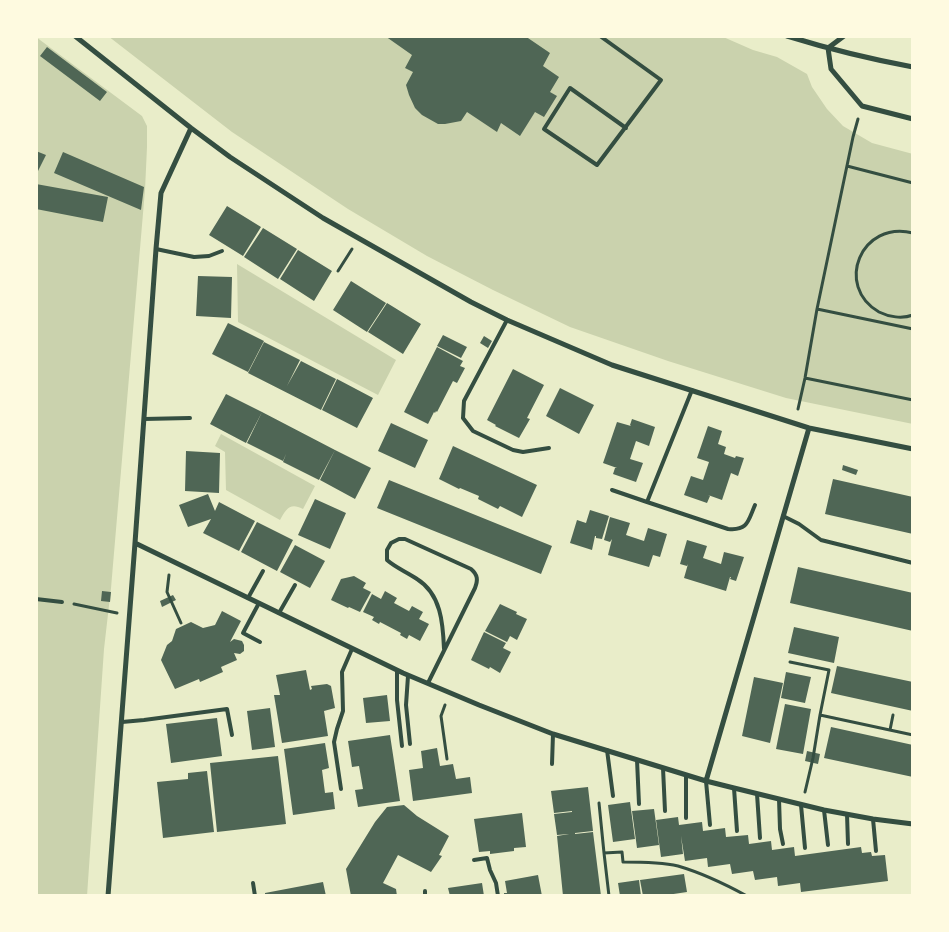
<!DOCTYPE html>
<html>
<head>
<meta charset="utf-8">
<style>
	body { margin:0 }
	#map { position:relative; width:949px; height:932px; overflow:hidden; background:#e9edc9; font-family:Mulish,sans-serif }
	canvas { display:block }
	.frame { position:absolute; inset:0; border:38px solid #fefae0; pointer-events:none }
</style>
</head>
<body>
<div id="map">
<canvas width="949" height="932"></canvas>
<div class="frame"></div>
</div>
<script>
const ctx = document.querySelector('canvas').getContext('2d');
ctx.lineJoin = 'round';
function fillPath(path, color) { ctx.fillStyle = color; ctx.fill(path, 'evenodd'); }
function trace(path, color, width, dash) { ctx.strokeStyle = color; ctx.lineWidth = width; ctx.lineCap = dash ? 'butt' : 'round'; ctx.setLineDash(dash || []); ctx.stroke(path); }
fillPath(new Path2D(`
	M108 36H721L753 50 777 57 807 74 812 87 827 109 843 126 872 143 913 154V424L786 398 668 361 570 327 493 290 427 256 348 209 232 132Z
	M36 37 142 116 147 126V147L145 190 111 588 104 649 87 896H36Z
	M237 264 396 360 378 395 238 322Z
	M221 434 315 486 303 509C290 502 286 509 280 520L226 490 225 452 215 446Z`), '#cad2ad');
fillPath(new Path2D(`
	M385 36H525L550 53 543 66 559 77 550 92 557 96 544 117 535 112 520 136 501 123 497 132 467 112 461 121 445 124H438L422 115 415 108 409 95 406 85 413 72 405 68 412 55Z
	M47 47 107 92 100 101 40 56Z
	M36 151 46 155 36 175Z
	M63 152 144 187 141 210 54 173Z
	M36 184 108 197 103 222 36 209Z
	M227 206 261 227 243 256 209 235Z
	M263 228 297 249 278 279 244 257Z
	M298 250 332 271 314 301 280 279Z
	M198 276 232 277 231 318 196 316Z
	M351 281 386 303 367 332 333 310Z
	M387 303 421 324 403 354 368 332Z
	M228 323 264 341 248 372 212 354Z
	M443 335 467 347 461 358 437 346Z
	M484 336 492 341 488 348 480 343Z
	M264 342 300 360 287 386 301 361 336 379 321 410 248 373Z
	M437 347 463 361 460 366 465 368 457 383 453 381 437 412 436 411 435 413 434 412 428 424 404 412Z
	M513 369 544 385 527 418 530 419 519 438 495 426 496 425 487 420Z
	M337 379 373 398 357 428 322 410Z
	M560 388 594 405 579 434 546 416Z
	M226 394 262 412 246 443 210 424Z
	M262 412 335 450 319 480 283 462 286 454 283 461 247 443Z
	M632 419 655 427 649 446 636 441 630 459 643 463 636 482 613 474 615 468H617L603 463 617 422 631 426 630 425Z
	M391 423 428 440 415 468 378 451Z
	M708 426 722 431 718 444 726 447 724 454 735 458 736 456 744 458 738 476 731 473 722 500 708 495 710 496 707 503 684 495 691 476 703 480 709 462 697 458Z
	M453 446 537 485 522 517 500 506 498 509 478 499 479 496 460 488 459 489 439 479Z
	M335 450 371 468 355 499 320 480Z
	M186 451 220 453 219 493 185 491Z
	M843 465 858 470 856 475 842 470Z
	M833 479 913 497V534L825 514Z
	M389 480 552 546 541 574 377 508Z
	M208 494 215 511 219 502 255 521 239 551 203 533 211 519 188 527 179 505Z
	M315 499 346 513 330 549 298 535Z
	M590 510 609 516 602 539 596 538V536H595L592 550 570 543 577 520 586 523Z
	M610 517 630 523 626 535 644 541 648 528 667 534 660 557 653 555 649 567 608 555 612 539 610 542 604 540Z
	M257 522 293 540 277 571 241 552Z
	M687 540 707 546 703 558 721 564 724 552 744 557 736 581 730 579 731 577H730L726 591 684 578 688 564 687 566 680 564Z
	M295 545 325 561 310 588 280 572Z
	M798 567 913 593V631L790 603Z
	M354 576 366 583 363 588 371 592 360 612 349 607 348 608 331 600 341 579Z
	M102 591 111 592 110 602 101 601Z
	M385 591 397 598 394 603 409 611 412 606 423 612 419 619 429 624 420 641 409 635 407 639 400 635 401 633 380 622 379 624 372 620 374 617 363 612 372 594 381 599Z
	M173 595 176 600 162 607 160 601Z
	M500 604 517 612 516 614 527 619 517 640 510 636 507 642 485 631Z
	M222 611 241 621 230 642 234 639 242 641 244 645V651L240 654 234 653 237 660 221 667 223 672 200 682 199 679 175 689 161 660 167 645 172 641 176 629 191 622 203 628 215 625Z
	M794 627 839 637 834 663 788 653Z
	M484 632 506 643 503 648 511 652 500 673 490 667 489 669 471 660Z
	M837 666 913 682V711L831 693Z
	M306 670 310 690 312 689 311 686 327 684 331 686 335 708 324 711 328 736 282 743 274 695H280L276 675Z
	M786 672 811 677 805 703 781 698Z
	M754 677 783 683 770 743 742 736Z
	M387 695 390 721 366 723 363 698Z
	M785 704 811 709 803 754 776 749Z
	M270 708 275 747 252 750 247 711Z
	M217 718 222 756 171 763 166 724Z
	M831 727 913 745V777L824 758Z
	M390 735 400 801 358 807 355 790 363 789 359 766 352 767 348 741Z
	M325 743 329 768 322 770 325 793 333 792 335 809 293 815 284 749Z
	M437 748 440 766 453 764 456 779 470 777 472 793 413 801 409 770 423 768 421 751Z
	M807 751 820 754 818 764 805 761Z
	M278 756 286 824 217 832 210 763Z
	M207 771 214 832 163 838 157 782 188 779V773Z
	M588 787 593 831 575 833V834L593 832 601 896H563L557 836 569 834 557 835 554 814 572 812V811L554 813 551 791Z
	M630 802 635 839 613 842 608 805Z
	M404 805 417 816 449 836 439 855 442 856 431 872 398 855 383 883 396 889 397 896H351L346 869 375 822 387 807Z
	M654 809 659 845 637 848 632 811Z
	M522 813 526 847 514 848V851L490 854V851L479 852 474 819Z
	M678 817 679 825 702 822 704 840 703 831 725 828 726 837 748 835 749 844 771 841 772 850 794 847 795 856 861 847 862 853 871 852 872 856 885 855 888 881 801 892 800 883 778 886 777 877 755 880 753 871 732 874 730 864 708 867 707 858 685 861 681 836 683 854 661 857 656 820Z
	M684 874 687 892 660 896H643L640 880Z
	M538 875 542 896H504V893H507L505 881Z
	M639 880 641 896H620L618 883Z
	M323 882 326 896H265V893Z
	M482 883 484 896H450L448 888Z`), '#4f6655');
trace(new Path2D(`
	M847 166 913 183
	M913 233C861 220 834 286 879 312 889 317 902 319 913 315
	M338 271 352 249
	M817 309 913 329
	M805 378 913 400
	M798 409 805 378 817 309 853 137 858 119
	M169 575 167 592 181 623
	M74 604 117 613
	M790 662 829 670 820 715 813 758 805 792
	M445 705 441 716 447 759
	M820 715 913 735
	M890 730 893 715
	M599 803 604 853
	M609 896 604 853 622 852 623 862C641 862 661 862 678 866 702 873 725 884 747 896`), '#344e41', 3);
trace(new Path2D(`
	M600 36 661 80 597 165 544 129 570 88 626 128
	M156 249 194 257 209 256 222 251
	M507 320 464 401 463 418 473 431 513 450 523 452 549 448
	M692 390 647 502 728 529C748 531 748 521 755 505
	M144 419 190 418
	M612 490 647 502
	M783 516 799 524 821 540 913 563
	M248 598 263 571
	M36 599 62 602
	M259 603 243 633 260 642
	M279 613 295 585
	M397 671V700L402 746
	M408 676 406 705 410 744
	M428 683 475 588C478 580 478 575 471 569L405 539H399L391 543 387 550V560C396 568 407 572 417 579 441 594 443 623 444 649
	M122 722 144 720 227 709 232 735
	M607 750 613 796
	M637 760 639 804
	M552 764 553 734
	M663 768 665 811
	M686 775V818
	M706 781 710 825
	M734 788 737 831
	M341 789 334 742 337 729 343 711 342 672 352 649
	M757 794 760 838
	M779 799 780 829 783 844
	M801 805 805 848
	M824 810 828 845
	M847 814 848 844
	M873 819 876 851
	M474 860 487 858 490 870 496 883 498 896
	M253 883 255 896
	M425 891V896`), '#344e41', 4);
trace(new Path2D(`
	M75 36 191 128 230 157 323 218 471 302 507 320 612 365 809 428 913 449
	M787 36C829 49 870 59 913 67
	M844 36 828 48 831 69 862 106 913 119
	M135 543 403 673 479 705 553 734 706 781 734 788 824 810 873 819 913 824
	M706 781 809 428
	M108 896 135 543 156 249 161 193 191 128`), '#344e41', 5);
</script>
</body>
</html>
